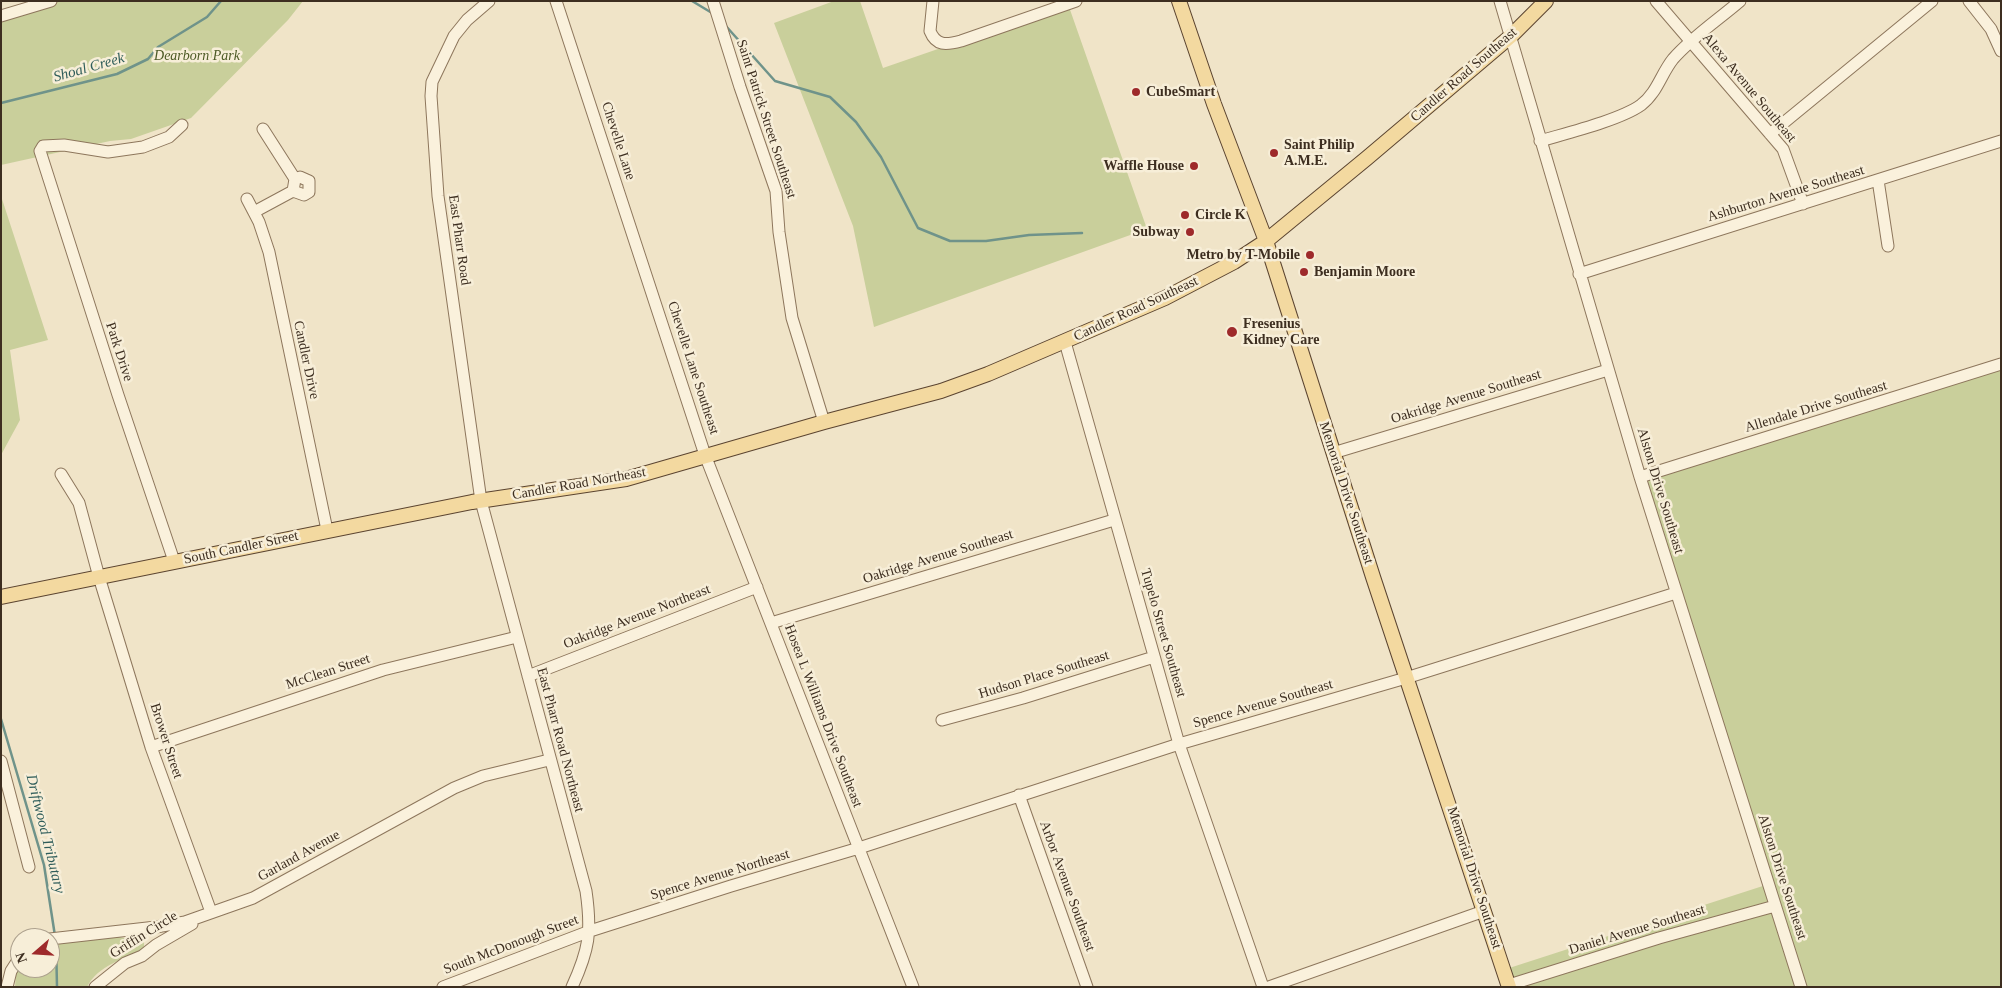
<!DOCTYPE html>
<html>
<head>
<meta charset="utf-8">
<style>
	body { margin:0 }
	#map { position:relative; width:2002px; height:988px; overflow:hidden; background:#f0e4c8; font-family:"Times New Roman",serif }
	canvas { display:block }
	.frame { position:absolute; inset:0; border:2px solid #3d2e20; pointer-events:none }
	.north { position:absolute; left:10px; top:928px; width:50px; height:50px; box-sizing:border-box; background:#f7eed8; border:1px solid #ada18e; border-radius:50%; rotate:251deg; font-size:14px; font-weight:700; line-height:20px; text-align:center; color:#3d2e20 }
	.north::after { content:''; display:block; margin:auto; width:18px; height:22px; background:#9e2a2b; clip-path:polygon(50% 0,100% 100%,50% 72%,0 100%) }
</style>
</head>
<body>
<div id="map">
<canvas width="2002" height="988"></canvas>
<div class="frame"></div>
<div class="north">N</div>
</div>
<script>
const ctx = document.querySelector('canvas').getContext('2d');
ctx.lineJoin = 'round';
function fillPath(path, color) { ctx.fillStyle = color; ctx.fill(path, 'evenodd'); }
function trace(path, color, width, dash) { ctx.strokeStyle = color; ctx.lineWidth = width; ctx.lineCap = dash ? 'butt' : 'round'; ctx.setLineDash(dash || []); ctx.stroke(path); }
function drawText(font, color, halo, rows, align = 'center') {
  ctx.font = font + ' "Times New Roman",serif'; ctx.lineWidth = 5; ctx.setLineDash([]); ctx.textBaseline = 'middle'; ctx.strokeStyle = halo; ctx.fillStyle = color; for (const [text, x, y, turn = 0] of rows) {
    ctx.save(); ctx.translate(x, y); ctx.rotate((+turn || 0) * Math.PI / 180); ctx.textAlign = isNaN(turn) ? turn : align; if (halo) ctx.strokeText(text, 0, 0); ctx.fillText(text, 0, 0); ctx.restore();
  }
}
fillPath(new Path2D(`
	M48 1H303L288 20 191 118 131 139 110 141 1 165V16Z
	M834 1H860L883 68 1068 4 1147 229 874 327 853 226 774 23Z
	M1 196 48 340 10 350 20 420 1 455Z
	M2001 364V987H1505L1500 971 1769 884 1642 475Z
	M112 936 144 941V948C123 961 99 964 87 987H15L16 974 20 966 50 968V944Z`), '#c9cf9b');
trace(new Path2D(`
	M692 1 712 13
	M725 25 775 81 830 97 856 122 881 157 918 228 950 241H986L1029 235 1082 233
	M1 103 117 74 148 59 158 47 207 17 221 1
	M1 719 44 865 55 936
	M56 941 57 987`), '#6f938a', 2.5);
const minor = new Path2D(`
	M489 1 467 20 454 36 432 82 431 96 438 196 481 501 586 891C592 932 589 950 572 987
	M556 1 705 455 913 987
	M713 1 740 87 776 191 779 232 792 318 824 422
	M933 1 930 31C936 46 946 45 961 41L1076 1
	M1500 1 1640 477 1801 987
	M1656 1 1783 149 1803 204
	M1969 1 1991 29 2001 51
	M1 16 51 1
	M1770 134 1932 1
	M1540 141C1567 133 1620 120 1641 105 1657 93 1661 74 1673 59 1692 37 1718 20 1740 1
	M1878 180 1888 246
	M293 191 304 195 309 192V181L300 177 295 179
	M247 199 259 222 269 252 327 530
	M254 212 293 191 295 179 263 129
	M1579 274 2001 141
	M1065 342 1179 744 1263 987
	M1333 453 1608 370
	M61 474 79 503 99 577 151 747 211 912
	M1640 477 2001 364
	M174 561 118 395 40 151 43 146 64 145 108 152 143 147 169 137 182 125
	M771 623 1114 520
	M528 676 757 587
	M942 720 1023 698 1154 657
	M151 747 383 670 517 637
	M1 761 29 867
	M1019 795 1087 987
	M50 939 156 927 185 922 253 898 454 788 483 776 549 760
	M1509 985 1659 938 1775 906
	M7 987 11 971 20 957
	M95 987 125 963 142 956 156 945 192 924
	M443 987 590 931 731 886 859 848 1179 744 1406 678 1676 593
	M1269 987 1484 911`);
const major = new Path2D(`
	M1179 1 1214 104 1266 241 1373 577 1509 987
	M1 597 472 502 626 479 824 422 941 391 988 374 1165 298 1234 262 1266 241 1367 158 1511 36 1546 1`);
trace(minor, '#8d765c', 13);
trace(major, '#5b4430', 16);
trace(minor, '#faf1dc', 11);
trace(major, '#f3d9a0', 14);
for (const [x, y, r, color] of [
	[1136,92,5,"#9e2a2b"],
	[1274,153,5,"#9e2a2b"],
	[1194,166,5,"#9e2a2b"],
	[1185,215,5,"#9e2a2b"],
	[1190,232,5,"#9e2a2b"],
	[1310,255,5,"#9e2a2b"],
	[1304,272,5,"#9e2a2b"],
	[1232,332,6,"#9e2a2b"]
]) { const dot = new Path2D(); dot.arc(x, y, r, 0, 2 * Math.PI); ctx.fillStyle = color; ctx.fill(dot); trace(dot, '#f7eed8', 2); }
drawText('italic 14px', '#4d5a26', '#f7eed8', [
	["Dearborn Park",197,56]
]);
drawText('14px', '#3d2e20', '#f7eed8', [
	["Candler Road Southeast",1464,75,-41],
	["Alexa Avenue Southeast",1749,88,50],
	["Saint Patrick Street Southeast",766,119,72],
	["Chevelle Lane",618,141,72],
	["Ashburton Avenue Southeast",1786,194,-17],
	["East Pharr Road",459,240,82],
	["Candler Road Southeast",1136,309,-25],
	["Park Drive",119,352,72],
	["Candler Drive",306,360,78],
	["Chevelle Lane Southeast",693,368,72],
	["Oakridge Avenue Southeast",1466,397,-17],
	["Allendale Drive Southeast",1816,407,-17],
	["Candler Road Northeast",579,484,-10],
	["Alston Drive Southeast",1660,491,73],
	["Memorial Drive Southeast",1346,493,72],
	["South Candler Street",241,548,-12],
	["Oakridge Avenue Southeast",938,557,-17],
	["Oakridge Avenue Northeast",637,617,-21],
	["Tupelo Street Southeast",1163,633,74],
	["McClean Street",328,672,-18],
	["Hudson Place Southeast",1044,675,-17],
	["Spence Avenue Southeast",1263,704,-16],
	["Hosea L Williams Drive Southeast",823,716,69],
	["East Pharr Road Northeast",560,740,75],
	["Brower Street",166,741,72],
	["Garland Avenue",299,856,-29],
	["Spence Avenue Northeast",720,875,-17],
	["Alston Drive Southeast",1782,877,72],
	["Memorial Drive Southeast",1474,878,72],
	["Arbor Avenue Southeast",1067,886,70],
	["Daniel Avenue Southeast",1637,930,-17],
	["Griffin Circle",144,935,-32],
	["South McDonough Street",511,945,-21]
]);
drawText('bold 14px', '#3d2e20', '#f7eed8', [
	["CubeSmart",1146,92],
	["Saint Philip",1284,145],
	["A.M.E.",1284,161],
	["Waffle House",1184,166,"right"],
	["Circle K",1195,215],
	["Subway",1180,232,"right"],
	["Metro by T-Mobile",1300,255,"right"],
	["Benjamin Moore",1314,272],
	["Fresenius",1243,324],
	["Kidney Care",1243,340]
], 'left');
drawText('italic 15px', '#2f5d5a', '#f7eed8', [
	["Shoal Creek",89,68,-16],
	["Driftwood Tributary",45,834,76]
]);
</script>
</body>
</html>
